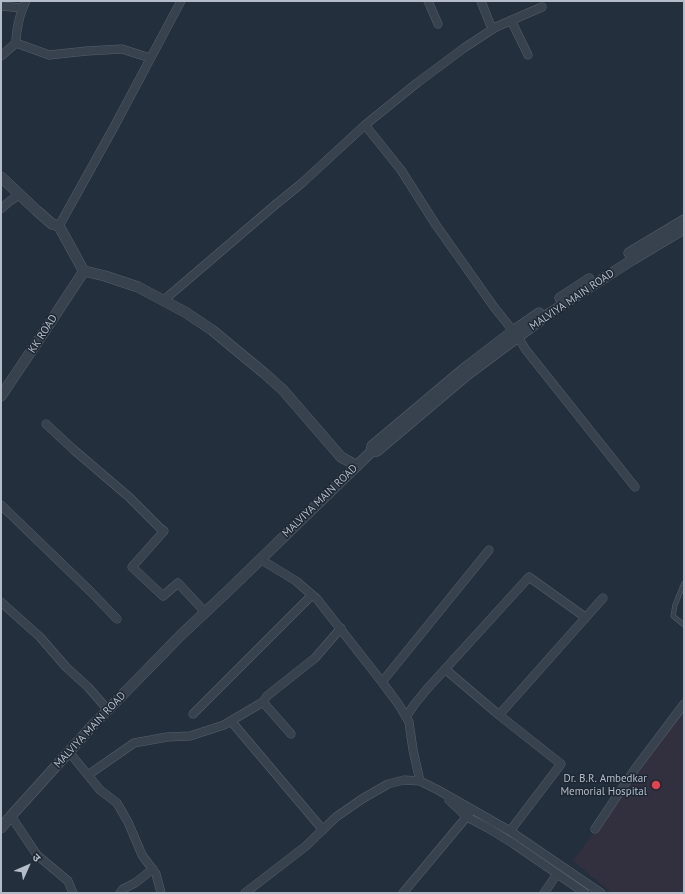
<!DOCTYPE html>
<html>
<head>
<meta charset="utf-8">
<style>
	body { margin:0 }
	#map { position:relative; width:685px; height:894px; overflow:hidden; background:#242f3e; font-family:"PT Sans","Noto Sans Devanagari",sans-serif }
	canvas { display:block }
	.frame { position:absolute; inset:0; border:2px solid #b4bcc9; pointer-events:none }
	.north { position:absolute; left:8px; top:846px; width:40px; height:40px; -webkit-text-stroke:3px #1d2633; paint-order:stroke; rotate:45deg; font-size:11px; font-weight:700; line-height:16px; text-align:center; color:#b4bcc9 }
	.north::after { content:''; display:block; margin:auto; width:14px; height:18px; background:#b4bcc9; clip-path:polygon(50% 0,100% 100%,50% 72%,0 100%) }
</style>
</head>
<body>
<div id="map">
<canvas width="685" height="894"></canvas>
<div class="frame"></div>
<div class="north">उ</div>
</div>
<script>
const ctx = document.querySelector('canvas').getContext('2d');
ctx.lineJoin = 'round';
function fillPath(path, color) { ctx.fillStyle = color; ctx.fill(path, 'evenodd'); }
function trace(path, color, width, dash) { ctx.strokeStyle = color; ctx.lineWidth = width; ctx.lineCap = dash ? 'butt' : 'round'; ctx.setLineDash(dash || []); ctx.stroke(path); }
function drawText(font, color, halo, rows, align = 'center') {
  ctx.font = font + ' "PT Sans",sans-serif'; ctx.lineWidth = 3; ctx.setLineDash([]); ctx.textBaseline = 'middle'; ctx.strokeStyle = halo; ctx.fillStyle = color; for (const [text, x, y, turn = 0] of rows) {
    ctx.save(); ctx.translate(x, y); ctx.rotate((+turn || 0) * Math.PI / 180); ctx.textAlign = isNaN(turn) ? turn : align; if (halo) ctx.strokeText(text, 0, 0); ctx.fillText(text, 0, 0); ctx.restore();
  }
}
fillPath(new Path2D(`
	M684 710V893H612L573 861Z`), '#32303f');
const service = new Path2D(`
	M684 583 675 605 673 616 684 625`);
const minor = new Path2D(`
	M26 1C20 12 16 30 16 43L49 55 87 51 122 49 150 58
	M428 1 438 24
	M481 1 490 24
	M1 6 22 8
	M511 20 528 55
	M1 56 16 43
	M365 125 401 170 436 225 494 307 518 337 526 350 635 487
	M1 209 10 201 19 195
	M59 226 114 127 181 1
	M164 300 275 205 302 183 365 125 417 83 464 48 496 27 542 7
	M46 424 74 450 129 497 158 526 164 531 132 567 163 596 178 583 205 612
	M1 505 91 592 117 619
	M260 559 296 581 317 599 382 682 399 705 409 722 413 750 420 781
	M1 602 40 637 66 667 88 687 108 710
	M445 669 499 715 561 764 510 831
	M382 682 489 550
	M193 714 312 595
	M499 715 603 598
	M406 717 414 705 427 689 529 577 585 617
	M231 721 323 830
	M291 734 263 702 267 696 315 658 341 628
	M69 752 100 790 117 803 128 822 142 855 156 874 161 893
	M88 775 134 743 167 737 190 736 224 725 263 702
	M449 800 467 817 488 828 514 844 585 893
	M11 816 37 855 68 881 73 893
	M595 829 635 769 684 704
	M120 893 123 889 135 883 153 869
	M245 893 306 846 336 817 362 799 388 784 404 780 420 781 438 790 510 831 601 893
	M403 893 469 814
	M544 893 557 874`);
const tertiary = new Path2D(`
	M1 177 36 210 52 224 59 226 82 268 84 271 105 276 138 287 185 312 212 330 264 373 283 390 341 457 357 466
	M629 253 684 220
	M560 298 589 279
	M1 396 44 332 84 271
	M371 452 372 446 466 367 513 331 539 313
	M1 828 11 816 94 724 181 635 231 588 371 452 377 451 467 375 550 313 632 260 684 229`);
trace(service, '#565f6c', 5);
trace(minor, '#565f6c', 9);
trace(tertiary, '#565f6c', 11);
trace(service, '#38414e', 4);
trace(minor, '#38414e', 8);
trace(tertiary, '#38414e', 10);
for (const [x, y, r, color] of [
	[656,785,5,"#e0444e"]
]) { const dot = new Path2D(); dot.arc(x, y, r, 0, 2 * Math.PI); ctx.fillStyle = color; ctx.fill(dot); trace(dot, '#1d2633', 1.5); }
drawText('11px', '#b4bcc9', '#1d2633', [
	["MALVIYA MAIN ROAD",572,300,-34],
	["KK ROAD",43,334,-57],
	["MALVIYA MAIN ROAD",320,501,-44],
	["MALVIYA MAIN ROAD",90,730,-47]
]);
drawText('11px', '#b4bcc9', '#1d2633', [
	["Dr. B.R. Ambedkar",647,779],
	["Memorial Hospital",647,792]
], 'right');
</script>
</body>
</html>
